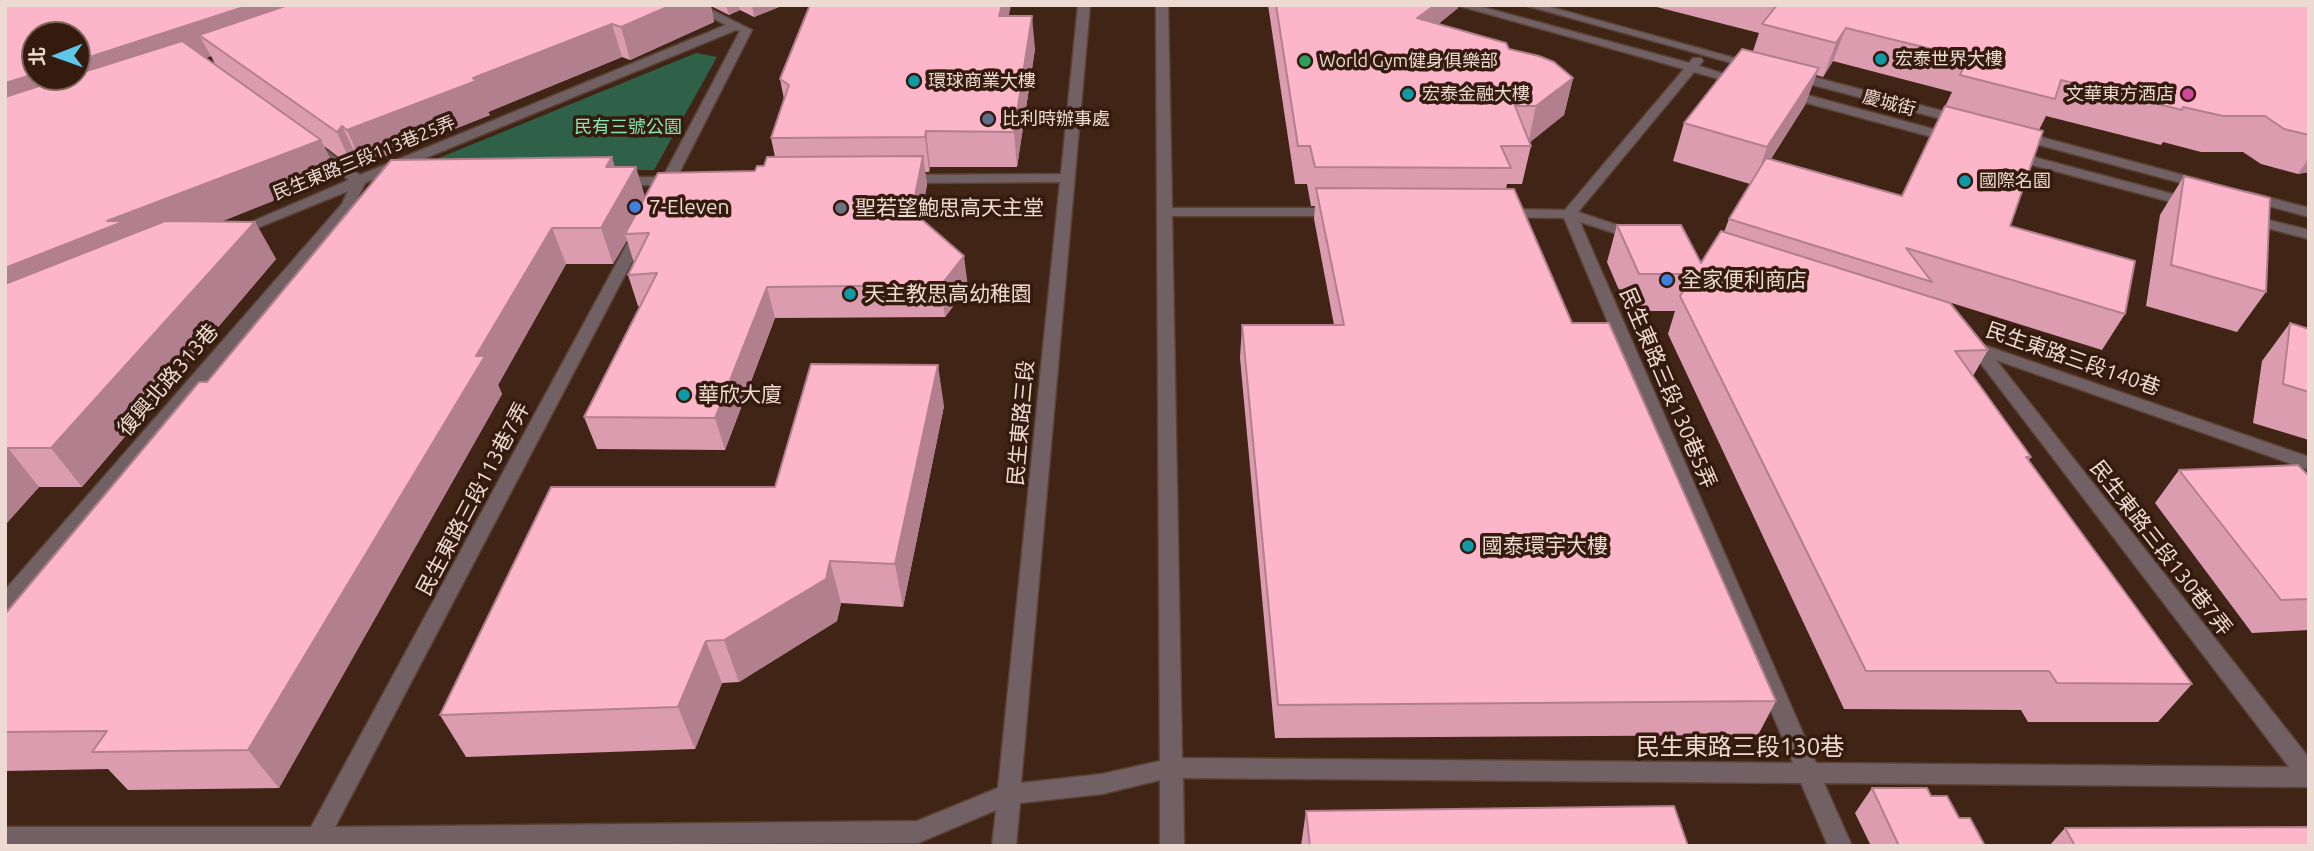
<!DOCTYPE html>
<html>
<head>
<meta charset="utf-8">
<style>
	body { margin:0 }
	#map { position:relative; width:2314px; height:851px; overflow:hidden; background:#402517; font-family:Ubuntu,"Noto Sans TC",sans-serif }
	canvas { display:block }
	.frame { position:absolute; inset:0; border:7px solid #eddad2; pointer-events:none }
	.north { position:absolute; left:21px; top:21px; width:70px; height:70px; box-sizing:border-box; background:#351b0e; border:2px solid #7f675c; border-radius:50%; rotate:269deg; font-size:19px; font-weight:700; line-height:28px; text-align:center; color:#eddad2 }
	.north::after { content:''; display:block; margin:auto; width:24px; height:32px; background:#5cc7e7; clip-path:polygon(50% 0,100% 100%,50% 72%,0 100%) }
</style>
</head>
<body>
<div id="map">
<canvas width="2314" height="851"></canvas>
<div class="frame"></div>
<div class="north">北</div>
</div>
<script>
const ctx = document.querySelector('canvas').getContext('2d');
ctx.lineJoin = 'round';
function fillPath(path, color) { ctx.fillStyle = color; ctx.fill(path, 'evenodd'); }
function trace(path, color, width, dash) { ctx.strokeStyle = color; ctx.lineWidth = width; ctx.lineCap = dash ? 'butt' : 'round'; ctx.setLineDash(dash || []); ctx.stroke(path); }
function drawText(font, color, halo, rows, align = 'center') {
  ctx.font = font + ' Ubuntu,"Noto Sans TC",sans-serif'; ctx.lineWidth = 7; ctx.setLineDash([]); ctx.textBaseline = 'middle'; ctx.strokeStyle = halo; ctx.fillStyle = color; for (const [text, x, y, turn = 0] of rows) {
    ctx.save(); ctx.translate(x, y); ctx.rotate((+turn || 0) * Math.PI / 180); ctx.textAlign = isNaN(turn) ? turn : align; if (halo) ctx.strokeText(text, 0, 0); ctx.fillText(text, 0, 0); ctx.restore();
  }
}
fillPath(new Path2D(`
	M696 53 717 57 654 170 441 171 439 158Z`), '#2f6148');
const minor = new Path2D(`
	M687 5H702L752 30 677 177 683 178V184L673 185 666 197 661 198 654 194 659 185H618L611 181 618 177H663L740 31 736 30 365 183 353 208 12 610 5 612V590L342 204 348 191 240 235H230L228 232 349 180 309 151V145H319L360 175 726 25Z
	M1078 5H1090L1021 783 1102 774 1160 761 1156 5H1168L1172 208H1335L1342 212 1335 216H1172L1182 758 1793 763 1564 218 1503 217 1496 213 1503 209 1565 210 1684 69 1456 5H1475L1689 63 1693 58H1701L1703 61 1699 66 1750 82 1744 86 1694 72 1578 212 1641 233 1643 236 1636 240 1580 222 1816 763 2289 767 1972 352 1958 344 1960 340 1966 339 2309 457V470L1996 360 2309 758V787L1824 783 1852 846H1828L1801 783 1183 778 1184 846H1160V780L1102 794 1020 803 1016 846H992L996 810 918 843 5 846V827H311L634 231 641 227 648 231 335 827 917 821 998 788 1060 182 902 183 895 179 902 175 1061 174Z
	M1524 5H1543L1760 65 1750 68Z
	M1791 71 1969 118 1970 121 1964 125 1787 78 1785 75Z
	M1785 89 1959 136 1961 139 1954 143 1781 96V90Z
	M2018 131 2209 182 2211 185 2204 189 2013 138 2011 135Z
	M2011 151 2199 201 2201 204 2194 208 2006 158V152Z
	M2248 192 2309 208V217L2243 199V193Z
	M2248 215 2309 230V239L2243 222 2241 219Z`);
trace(minor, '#5c4235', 3);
fillPath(minor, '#716165');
fillPath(new Path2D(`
	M5 5H784L754 17 740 10 729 15 711 6 714 22 630 60 622 57 488 112 490 115 363 165 359 161 353 168 324 146 338 175 220 222H255L276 259 82 487H39L5 525ZM211 56 215 64 206 58Z
	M1268 5H1458V8L1438 24 1509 49 1573 78 1564 115 1529 142 1531 146 1522 184H1507L1506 189 1572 323 1776 701 1758 735 1275 738 1240 358 1242 325H1334L1314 219 1315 206H1311L1307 184H1295Z
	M1649 5H2309V172L2298 174 2261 164 2243 152H2201L2163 142 2161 145 2046 116 2039 130 2010 226 2125 314 2102 350 1926 295 1988 350 1973 376 2031 457 2029 460 2192 684 2158 722H2028L2021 710 1844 709 1668 334 1675 311H1628L1607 262 1617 225 1701 263 1724 232 1729 219 1750 184 1673 161 1684 123 1753 51 1759 33ZM1833 61 1952 92 1902 196 1771 159 1805 105 1816 75 1823 77Z
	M1009 16 1035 49 1017 167H930L929 172H925L927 185 920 218 968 287 945 317 775 318 725 450 597 449 584 417 641 306H638L628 275 634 263 627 240 613 264H566L498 385 502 394 279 788 128 790 108 769 5 771V614L207 382 615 167 645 197 755 171 764 166 775 157 771 138 784 99 780 79Z
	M2184 176 2266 292 2237 332 2146 306 2160 215Z
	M2290 323 2309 329V440L2253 423 2262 361Z
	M944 406 903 607 841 603 837 621 739 682 722 683 695 749 466 757 440 715 775 487Z
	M2179 470 2309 476V630L2252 633 2155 503Z
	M1872 788 1931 796 1959 818 1985 846H1871L1855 813Z
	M1306 811 1688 846H1301Z
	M2065 828 2309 846H2049Z`), '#da9cae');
fillPath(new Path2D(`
	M250 5H363L199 35 211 56 5 125V83L35 74V77H77V61Z
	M672 5H710L714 22 630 60 621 27Z
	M726 5H739L740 10 729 15Z
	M752 5H784L754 17Z
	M1002 5H1011L1002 49 999 16Z
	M1428 5H1458V8L1436 26 1417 18Z
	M1032 16 1035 49 1017 167 1014 132Z
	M612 24 622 57 488 112 490 115 363 165 347 130 473 78Z
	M1846 28 1833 61 1823 77 1836 43Z
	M1819 68 1805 105 1754 185 1767 147Z
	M1573 78 1564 115 1528 144 1536 106Z
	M342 126 359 161 353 168 337 132Z
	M926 131 930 167 929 172 925 137Z
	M321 140 338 175 145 252 5 317V268L107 221Z
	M923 156 927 185 916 241 912 211Z
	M612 157 622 191 636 167 647 203 625 234 627 240 613 264 601 228 606 167Z
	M2309 158V172L2298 174Z
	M255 222 276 259 82 487 51 448Z
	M552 228 566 264 498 385 502 394 279 788 248 750 476 356Z
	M964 256 968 287 945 317 941 285Z
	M767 287 775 318 725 450 715 418Z
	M938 365 944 406 903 607 895 564Z
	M8 448 39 487 5 525V451Z
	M830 561 841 603 837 621 739 682 724 640Z
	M706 641 722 683 695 749 678 707Z`), '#b17f8d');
const building = new Path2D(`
	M5 5H250L77 61V35H35V74L5 83Z
	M288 5H672L621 27 612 24 473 78 476 81 347 130 342 126 337 132 199 35Z
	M810 5H1002L999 16H1032L1014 132 926 131 925 137 771 138 789 85 780 79Z
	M1276 5H1435L1417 18 1506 43 1509 49 1539 56 1554 62 1573 78 1536 106H1515L1531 146H1501L1511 168 1315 167 1310 146H1298Z
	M1777 5H2309V135L2284 129 2265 116H2223L2183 107 2182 110 2061 80 2055 99 1960 75 1968 58 1846 28 1836 43 1762 24Z
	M182 41 321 140 107 221H125L5 268V97L67 77H77V74Z
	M1742 49 1819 68 1767 147 1684 123Z
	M1945 106 2043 131 2010 226 2135 261 2125 314 1906 248 1932 282 1729 219 1766 158 1902 196Z
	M923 156 912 211 964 256 941 285 767 287 715 418 584 417 657 273 628 275 649 233 625 234 658 173 755 171 757 166H764L767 157Z
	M612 157 606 167H636L601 228H552L476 356H485L248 750 92 752 107 731 5 732V614L199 382H207L391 160Z
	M2184 176 2270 198 2266 292 2171 265Z
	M1316 188 1514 189 1572 323H1609L1776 701 1278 705 1242 325H1344Z
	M165 221 255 222 51 448H8L5 451V284Z
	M1617 225H1681L1701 263 1721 231 1950 303 1988 350 1955 351 2031 457H2026L2192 684 2057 683 2049 671H1866L1680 296 1694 274H1639Z
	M2290 323 2309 329V392L2283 384Z
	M811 364 938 365 895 564 830 561 826 579 724 640 706 641 678 707 440 715 551 487H775Z
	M2298 465 2309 476V599L2281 600 2179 470Z
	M1872 788H1927L1931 796H1947L1959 818H1970L1985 846H1899Z
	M1674 806 1688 846H1310L1306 811Z
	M2309 827V846H2075L2065 828Z`);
fillPath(building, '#fdb5ca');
trace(building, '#b17f8d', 2);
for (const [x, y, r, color] of [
	[1881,59,7,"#0f9aa8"],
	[1305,61,7,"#2e9e5b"],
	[914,81,7,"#0f9aa8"],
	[1408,94,7,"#0f9aa8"],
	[2188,94,7,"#d1479c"],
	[988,119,7,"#5c6f8a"],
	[1965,181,7,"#0f9aa8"],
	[635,207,7,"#3f7fe0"],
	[841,208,7,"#6b7280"],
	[1667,280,7,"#3f7fe0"],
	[850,294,7,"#0f9aa8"],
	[684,395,7,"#0f9aa8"],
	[1468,546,7,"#0f9aa8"]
]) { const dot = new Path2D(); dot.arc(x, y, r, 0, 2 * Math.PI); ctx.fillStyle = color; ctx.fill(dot); trace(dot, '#351b0e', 2.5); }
drawText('18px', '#eddad2', '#351b0e', [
	["宏泰世界大樓",1895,59],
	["World Gym健身俱樂部",1319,61],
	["環球商業大樓",928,81],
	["宏泰金融大樓",1422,94],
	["文華東方酒店",2174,94,"right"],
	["比利時辦事處",1002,119],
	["國際名園",1979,181]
], 'left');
drawText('18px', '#eddad2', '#351b0e', [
	["慶城街",1889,103,15],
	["民生東路三段113巷25弄",364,158,-22]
]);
drawText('18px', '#84e6b4', '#351b0e', [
	["民有三號公園",628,127]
]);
drawText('21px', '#eddad2', '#351b0e', [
	["7-Eleven",649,207],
	["聖若望鮑思高天主堂",855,208],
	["全家便利商店",1681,280],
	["天主教思高幼稚園",864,294],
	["華欣大廈",698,395],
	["國泰環宇大樓",1482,546]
], 'left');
drawText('21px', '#eddad2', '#351b0e', [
	["民生東路三段140巷",2073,359,19],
	["復興北路313巷",168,380,-49],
	["民生東路三段130巷5弄",1668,388,67],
	["民生東路三段",1021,423,-85],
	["民生東路三段113巷7弄",473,499,-62],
	["民生東路三段130巷7弄",2161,548,52]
]);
drawText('24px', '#eddad2', '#351b0e', [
	["民生東路三段130巷",1740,747]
]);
</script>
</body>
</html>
